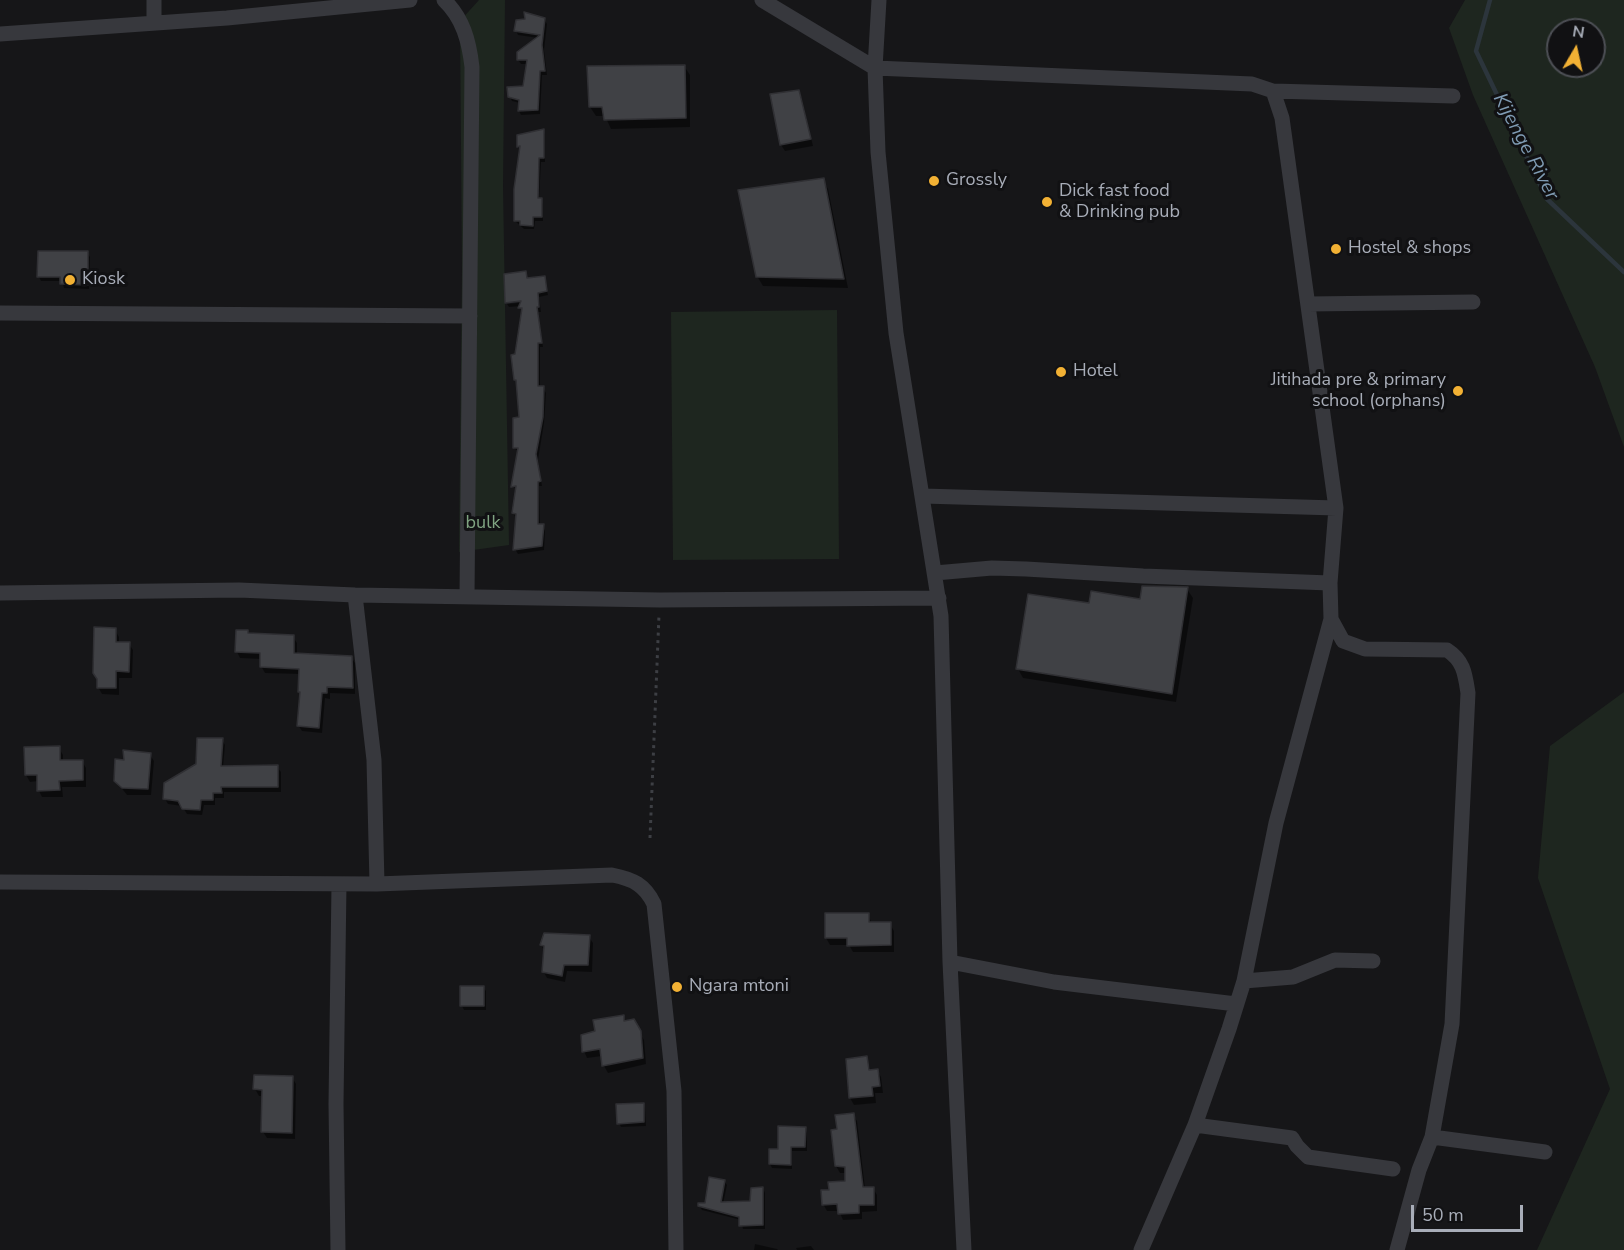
<!DOCTYPE html>
<html>
<head>
<meta charset="utf-8">
<style>
	body { margin:0 }
	#map { position:relative; width:1624px; height:1250px; overflow:hidden; background:#161618; font-family:"Nunito Sans",sans-serif }
	canvas { display:block }
	.north { position:absolute; left:1546px; top:18px; width:60px; height:60px; box-sizing:border-box; background:#111113; border:2px solid #4d4f55; border-radius:50%; rotate:9deg; font-size:16px; font-weight:700; line-height:24px; text-align:center; color:#a8adb8 }
	.north::after { content:''; display:block; margin:auto; width:21px; height:27px; background:#f2b134; clip-path:polygon(50% 0,100% 100%,50% 72%,0 100%) }
	.scale { position:absolute; left:1411px; top:1205px; width:112px; height:27px; box-sizing:border-box; border:3px solid #a8adb8; border-top:0; padding-left:8px; font-size:18px; line-height:21px; white-space:nowrap; color:#a8adb8; -webkit-text-stroke:4px #111113; paint-order:stroke }
</style>
</head>
<body>
<div id="map">
<canvas width="1624" height="1250"></canvas>
<div class="north">N</div>
<div class="scale">50 m</div>
</div>
<script>
const ctx = document.querySelector('canvas').getContext('2d');
ctx.lineJoin = 'round';
function fillPath(path, color) { ctx.fillStyle = color; ctx.fill(path, 'evenodd'); }
function trace(path, color, width, dash) { ctx.strokeStyle = color; ctx.lineWidth = width; ctx.lineCap = dash ? 'butt' : 'round'; ctx.setLineDash(dash || []); ctx.stroke(path); }
function drawText(font, color, halo, rows, align = 'center') {
  ctx.font = font + ' "Nunito Sans",sans-serif'; ctx.lineWidth = 6; ctx.setLineDash([]); ctx.textBaseline = 'middle'; ctx.strokeStyle = halo; ctx.fillStyle = color; for (const [text, x, y, turn = 0] of rows) {
    ctx.save(); ctx.translate(x, y); ctx.rotate((+turn || 0) * Math.PI / 180); ctx.textAlign = isNaN(turn) ? turn : align; if (halo) ctx.strokeText(text, 0, 0); ctx.fillText(text, 0, 0); ctx.restore();
  }
}
fillPath(new Path2D(`
	M479 0H505L503 186 509 545 459 552 462 270 460 21Z
	M1465 0H1624V447L1595 367 1473 95 1449 28ZM1558 30H1594V66H1558Z
	M837 310 839 559 673 560 671 312Z
	M1624 692V1250H1537L1610 1089 1538 878 1550 746Z`), '#1e261f');
fillPath(new Path2D(`
	M544 19 547 24 544 50 547 75H542L540 114 521 115 519 111 520 103 512 101 510 97 525 87 528 64H521L518 60 519 52 538 38 518 35 516 31Z
	M684 66 690 75V127L611 129 605 116H596L590 107Z
	M798 92 802 99 813 146 785 151 781 145 772 95Z
	M543 131 545 135V162H541L539 199 543 204V221H535L534 229H524L515 221 521 151 519 147V136Z
	M823 180 828 189 848 288 763 286 757 276Z
	M87 253 90 257 89 289 64 288 62 281H41L39 277Z
	M525 273 528 279 544 278 548 295 539 297 541 312H538L543 347H540V388H543L546 393 544 423 538 460 542 486H539L540 526H543L545 531 544 550 518 554 515 549 516 518 513 513 517 490 513 486 519 452 514 448 515 419 521 418 516 355 523 312 521 306 509 307 507 304 528 302Z
	M1187 589 1193 598 1176 702 1023 678 1018 669 1090 605 1141 601Z
	M115 630 119 637V643L129 644 133 650 132 678H119V695L102 694 98 687Z
	M249 635 293 637 297 643V655L351 657 355 663V694L330 693V699L325 698 322 733 302 731 298 725 301 694 300 674 265 673 261 666V659L240 658 237 652Z
	M222 740 225 745 223 767H277L281 772V792H224V798H215V805H204L202 815 187 814 182 806 168 804 165 799Z
	M59 748 63 755V762L82 761 86 768V787H62L63 797H42L39 791 38 781 30 782 26 775Z
	M150 755 154 761 151 795H127L116 781 125 762Z
	M868 914 872 924H890L894 931V952H853L849 945H830L826 938Z
	M589 937 593 943 592 972 567 971 565 982 547 978 543 971 545 952 541 945Z
	M483 987 486 991V1010H464L462 1006Z
	M623 1017 626 1022 633 1021 644 1040 646 1064 608 1073 604 1066 602 1056 587 1058 584 1051 597 1032Z
	M866 1058 871 1071 877 1070 881 1077 883 1093H875L876 1103 854 1105 850 1098 848 1060Z
	M292 1077 296 1084 295 1139 267 1138 263 1132V1096H259L255 1089Z
	M643 1104 645 1109 646 1126 621 1127 619 1123Z
	M853 1115 857 1121 865 1188H873L877 1195V1211L862 1212V1219L843 1220 839 1211H827L823 1204 830 1191 847 1183V1173H840L836 1166 839 1131Z
	M805 1129 807 1133V1151H792V1169L772 1168 770 1164 779 1151Z
	M724 1181 727 1185 723 1204 752 1202 763 1188 765 1193V1229H743L741 1220 702 1210 699 1206 706 1204Z
	M755 1244 777 1249 778 1250H754Z
	M811 1246 814 1250H797L796 1248Z`), '#0007');
trace(new Path2D(`
	M1490 0 1476 51 1547 199 1624 272`), '#2c353c', 4.5);
const building = new Path2D(`
	M524 12 545 18 542 45 545 71H540L538 110 518 111 519 100 508 97 507 87 523 86 527 60H517V52L540 35 514 31 516 20 525 19Z
	M685 65 686 118 604 120 602 107H589L587 66Z
	M799 90 811 139 780 145 770 94Z
	M544 129V158H539L538 198H542V217H533V226L520 225V221H514V189L520 146 517 147V135Z
	M824 178 844 279 756 277 738 190Z
	M38 251H88V285L60 284V277H37Z
	M526 271 527 278 545 276 547 291 538 293 539 307H537L542 343H538V386H544L543 417 536 454 541 481 538 482V524H544L542 546 513 550 516 514 512 513 516 486 511 487 518 448H513V418L519 417 516 380H514L511 355 515 354 522 308H518L521 301 505 303 504 274Z
	M1142 586 1188 587 1172 694 1016 669 1028 594 1089 603 1091 591 1140 599Z
	M94 627 116 628V642H130L129 672 116 671V688H97V679L93 673Z
	M236 630H248V633L294 635V653L352 656 353 688 327 687V693H322L319 728 297 726 300 692H298L299 669 260 667V653L235 652Z
	M197 738H223L221 766 278 765V787H221L222 793H213V800H201L200 810 182 809 178 801 163 799 164 783 196 764Z
	M60 746V760H83V780L59 781 60 790 37 791V775H25L24 747Z
	M123 750 151 753 148 789 122 788 114 781 115 759 124 760Z
	M825 913H869V922H891V945L847 946V938H825Z
	M544 933 590 935 588 965H564L562 976 542 972 544 946 540 945Z
	M460 986H484V1006H460Z
	M624 1015V1021L634 1019 641 1031 643 1058 602 1066 600 1049 582 1052 581 1035 595 1031 593 1020Z
	M867 1056 869 1070 878 1069 880 1086 872 1087 873 1096 849 1098 846 1059Z
	M254 1075 293 1076 292 1133 261 1132 262 1090 253 1089Z
	M644 1103V1122L617 1124 616 1104Z
	M854 1113 863 1187H874V1205H859V1213L838 1214 837 1204 822 1205 821 1190H829L828 1182 845 1181V1167L835 1166 831 1130 837 1129 835 1115Z
	M778 1126 806 1127 805 1147H791V1165L769 1164V1149H778Z
	M709 1177 725 1180 721 1202 750 1201 751 1188 763 1187V1225L739 1226V1217L698 1206V1203H705Z`);
fillPath(building, '#404145');
trace(building, '#303034', 1.5);
trace(new Path2D(`
	M650 838 659 615`), '#3d3f44', 3, [3, 4.5]);
trace(new Path2D(`
	M154 0V23
	M444 0C463 18 469 41 472 67L467 597
	M762 0 875 68 1252 84 1273 91 1282 118 1336 508 1330 583 1331 619 1343 641 1365 649 1447 650C1464 661 1465 674 1468 693L1452 1024 1432 1137 1419 1170 1397 1250
	M879 0 875 68 878 152 896 333 941 616 950 962 964 1250
	M0 34 227 18 410 0
	M1273 91 1453 96
	M1308 304 1473 302
	M0 313 470 316
	M923 496 1336 508
	M935 573 992 568 1026 569 1143 576 1330 583
	M0 593 239 590 355 595 660 600 939 598
	M355 595 374 760 377 884
	M0 882 377 884 612 875C633 879 645 885 654 904L674 1091 676 1250
	M950 962 1054 982 1236 1004
	M1244 981 1293 977 1335 960 1373 961
	M1195 1125 1292 1138 1297 1146 1308 1157 1393 1169
	M1432 1137 1545 1152
	M338 1250 336 1104 339 884
	M1141 1250 1195 1125 1229 1029 1244 981 1276 823 1331 619`), '#37383d', 15);
for (const [x, y, r, color] of [
	[934,181,6,"#f2b134"],
	[1047,202,6,"#f2b134"],
	[1336,249,6,"#f2b134"],
	[70,280,6,"#f2b134"],
	[1061,372,6,"#f2b134"],
	[1458,391,6,"#f2b134"],
	[677,987,6,"#f2b134"]
]) { const dot = new Path2D(); dot.arc(x, y, r, 0, 2 * Math.PI); ctx.fillStyle = color; ctx.fill(dot); trace(dot, '#111113', 2); }
drawText('18px', '#a8adb8', '#111113', [
	["Grossly",946,181],
	["Dick fast food",1059,192],
	["& Drinking pub",1059,213],
	["Hostel & shops",1348,249],
	["Kiosk",82,280],
	["Hotel",1073,372],
	["Jitihada pre & primary",1446,381,"right"],
	["school (orphans)",1446,402,"right"],
	["Ngara mtoni",689,987]
], 'left');
drawText('18px', '#7fa381', '#111113', [
	["bulk",483,524]
]);
drawText('italic 20px', '#7f9bb3', '#111113', [
	["Kijenge River",1525,147,62]
]);
</script>
</body>
</html>
